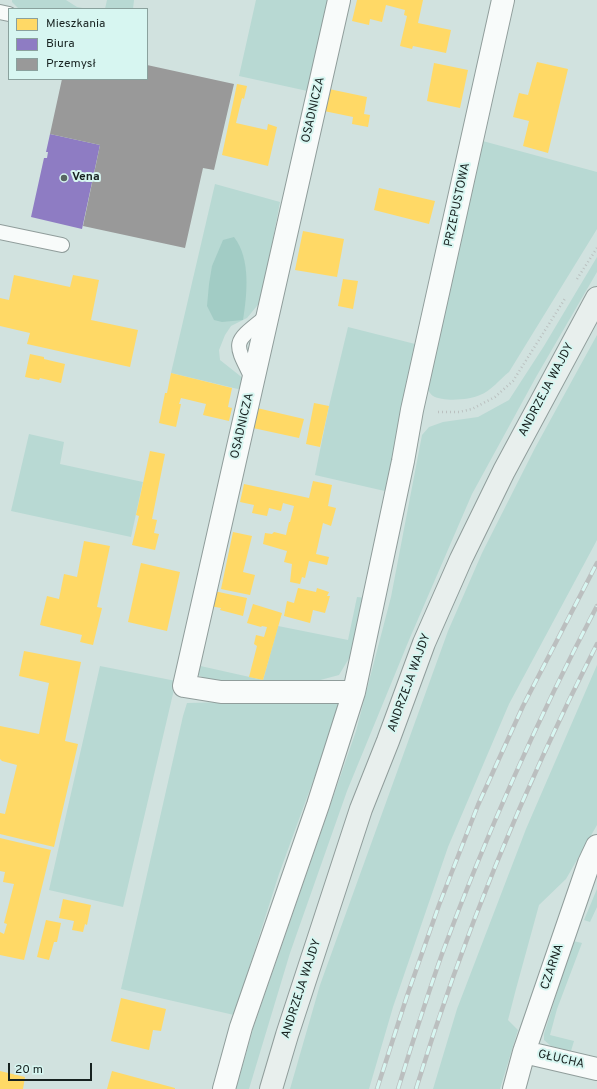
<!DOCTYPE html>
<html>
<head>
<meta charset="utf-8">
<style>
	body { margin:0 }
	#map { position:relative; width:597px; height:1089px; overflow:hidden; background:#d1e2df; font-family:Overpass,sans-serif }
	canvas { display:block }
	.legend { position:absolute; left:8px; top:8px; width:140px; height:72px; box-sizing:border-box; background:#d7f6f1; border:1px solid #8aa19d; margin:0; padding:5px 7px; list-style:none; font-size:12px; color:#172220 }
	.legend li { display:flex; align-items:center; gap:8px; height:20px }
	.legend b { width:20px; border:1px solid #8aa19d }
	.scale { position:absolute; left:8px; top:1063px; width:84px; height:18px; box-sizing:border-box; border:2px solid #172220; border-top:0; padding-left:5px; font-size:12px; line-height:14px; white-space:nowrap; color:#172220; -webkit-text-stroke:3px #d7f6f1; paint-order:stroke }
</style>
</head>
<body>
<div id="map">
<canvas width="597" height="1089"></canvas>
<ul class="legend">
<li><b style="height:11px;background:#ffd966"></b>Mieszkania</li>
<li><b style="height:11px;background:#8e7cc3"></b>Biura</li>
<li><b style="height:11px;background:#999"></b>Przemysł</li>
</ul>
<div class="scale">20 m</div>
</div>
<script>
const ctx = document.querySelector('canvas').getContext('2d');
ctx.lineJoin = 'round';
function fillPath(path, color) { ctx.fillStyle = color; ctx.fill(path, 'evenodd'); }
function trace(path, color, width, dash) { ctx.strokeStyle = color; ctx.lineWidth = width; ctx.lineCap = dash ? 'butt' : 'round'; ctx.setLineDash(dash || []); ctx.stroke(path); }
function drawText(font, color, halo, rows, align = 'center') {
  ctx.font = font + ' Overpass,sans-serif'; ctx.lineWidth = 4; ctx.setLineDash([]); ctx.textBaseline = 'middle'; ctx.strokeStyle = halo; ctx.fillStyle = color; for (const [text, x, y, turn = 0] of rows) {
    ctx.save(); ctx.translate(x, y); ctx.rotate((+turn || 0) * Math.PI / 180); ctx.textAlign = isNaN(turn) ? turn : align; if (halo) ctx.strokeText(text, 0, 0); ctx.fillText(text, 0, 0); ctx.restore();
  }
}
fillPath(new Path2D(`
	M12 0H66L77 7 88 9H23L18 8 12 2Z
	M107 0H134L133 9H105Z
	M256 0H332L312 92 239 76Z
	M479 140 597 172V229L509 372C500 379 491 391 480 395 469 400 444 402 433 396 431 395 429 391 427 389Z
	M215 184 280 202 261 301 247 318 231 326 225 335 219 350 220 360 244 379 242 390 171 373Z
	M597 257V272L536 377 472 494 409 640 347 791 290 953 249 1089H236L253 1029 356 731 391 597 422 435 429 427 443 422 478 417 509 400 544 346Z
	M348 327 423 346 389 492 315 475 329 406Z
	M597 335V540L509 704 448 847 393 1007 369 1089H290L320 985 448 631 482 553 535 448Z
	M29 434 64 442 60 464 143 482 131 537 11 511Z
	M357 597 366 598 351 655 339 675 309 683 227 681 204 678 193 672 196 665 263 680 278 626 348 640Z
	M597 665V825L566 879 539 905 516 989 508 1020 518 1030 500 1089H433L457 1009 526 829Z
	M100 666 176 681 123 907 49 890Z
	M343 699 279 874 234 1015 121 989 183 716 187 703Z
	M597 889V907L590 922 584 920Z
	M573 941 582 943 557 1009 550 1035 574 1041 571 1051 551 1046 544 1040V1034Z`), '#b8d9d3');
fillPath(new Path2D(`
	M234 237C251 259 247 294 243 320L222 322 214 320 207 306 209 284 212 266 223 240Z`), '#a2ccc5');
fillPath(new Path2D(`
	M357 0H423L418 23 451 30 446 53 413 46 412 49 400 46 407 16 404 15 405 10 386 5 382 22 370 19 369 25 352 21Z
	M537 62 568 69 548 153 523 146 529 121 513 117 519 93 528 95Z
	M434 63 468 70 460 108 427 101Z
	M237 84 247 86 244 99 242 98 236 123 267 130 268 124 277 127 268 166 222 155Z
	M329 89 367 97 364 114 370 115 368 127 352 124 353 117 324 111Z
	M379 188 435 201 429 224 374 210Z
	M303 231 344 239 337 277 295 270Z
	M14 275 70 287 73 275 99 280 91 320 138 330 130 367 27 344 30 333 0 326V298L9 300Z
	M343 279 358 281 353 309 338 306Z
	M30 354 44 357V359L65 364 61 383 40 378 39 380 25 377Z
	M171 373 232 388 228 407 232 408 229 421 203 415 206 404 181 398 179 404H181L176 427 159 423 165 393H167Z
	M314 403 329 406 320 447 306 444Z
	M257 408 304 419 299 438 253 428Z
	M150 451 165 454 152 519 157 520 154 533 159 534 155 550 132 545 139 516 136 515Z
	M313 481 332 485 328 506 336 508 331 526 323 523 316 554 329 557 327 565 309 561 305 578 302 577 300 584 290 582 292 564 284 562 287 551 263 544 265 533 272 534 274 532 286 535 289 522H290L294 506 283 503 281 511 269 508 267 516 252 513 254 505 240 502 244 484 309 498Z
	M233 532 252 536 243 572 255 575 250 595 221 589Z
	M84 541 110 546 97 607 102 608 93 645 80 642 82 635 40 625 47 596 59 599 64 574 77 577Z
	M141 563 180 572 167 631 128 622Z
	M298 588 316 592 317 588 329 592 327 596H330L325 613 313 610 310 623 284 616 287 601 294 603Z
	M214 591 247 598 243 616 220 610 221 608 210 606Z
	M253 604 282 613 263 680 249 677 257 646 254 644 256 635 264 637 267 627 262 626 261 627 247 623Z
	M24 651 81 662 65 741 78 744 54 847 0 834V813L5 814 17 765 2 761 0 759V726L39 734 49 683 19 676Z
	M0 838 51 850 24 960 0 955V932L4 934 7 924 4 923 14 884 3 882 5 872 0 871Z
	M63 899 91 905 87 925 85 924 83 932 72 930 74 921 59 918Z
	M46 920 61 923 57 942H54L49 960 37 957Z
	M121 998 166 1009 161 1031 153 1030 149 1050 111 1041Z
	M0 1071 25 1077 23 1089H0Z
	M112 1071 175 1088V1089H107Z`), '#ffd966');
fillPath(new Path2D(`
	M50 134 100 145 82 229 31 217 44 158H47L48 152H46Z`), '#8e7cc3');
fillPath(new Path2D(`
	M147 65 234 84 214 170 203 168 185 248 83 226 100 145 50 134 62 79H147Z`), '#999');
const lane = new Path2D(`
	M0 12 9 14
	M0 232 62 245
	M253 380C233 340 232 344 267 316`);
const street = new Path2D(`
	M339 0 184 686 221 692H354
	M524 1052 597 1069
	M224 1089 241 1027 318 805 354 692 403 461 412 410 503 0
	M514 1089 524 1052 589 863 597 846`);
const secondary = new Path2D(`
	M271 1089 287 1035 361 809 388 741 424 643 461 559 504 471 597 298`);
trace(lane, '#909d9b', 16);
trace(street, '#909d9b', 24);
trace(secondary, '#909d9b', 24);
trace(new Path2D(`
	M577 279 597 248
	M438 412H459L472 409 495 397 513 381 566 297`), '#bbc1c0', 2.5, [1, 3]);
trace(lane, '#f8fbfa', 14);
trace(street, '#f8fbfa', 22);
trace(secondary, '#e8efed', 22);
const rail = new Path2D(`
	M377 1089 407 996 439 905 478 805 523 706 597 563
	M398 1089C412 1044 426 999 442 954 486 835 538 718 597 606
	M416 1089C463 936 524 787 597 644`);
trace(rail, '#bbbfbf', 4.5);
trace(rail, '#d7f6f1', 3, [9]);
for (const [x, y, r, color] of [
	[64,178,4,"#586563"]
]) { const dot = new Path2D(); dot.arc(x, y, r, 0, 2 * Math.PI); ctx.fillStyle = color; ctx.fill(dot); trace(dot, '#d7f6f1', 1.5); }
drawText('12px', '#172220', '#d7f6f1', [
	["OSADNICZA",314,110,-77],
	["PRZEPUSTOWA",458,205,-78],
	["ANDRZEJA WAJDY",547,390,-62],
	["OSADNICZA",243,426,-77],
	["ANDRZEJA WAJDY",410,683,-70],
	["CZARNA",553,967,-71],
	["ANDRZEJA WAJDY",302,989,-72],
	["GŁUCHA",561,1060,13]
]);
drawText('bold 12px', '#172220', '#d7f6f1', [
	["Vena",72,178]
], 'left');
</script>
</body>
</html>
